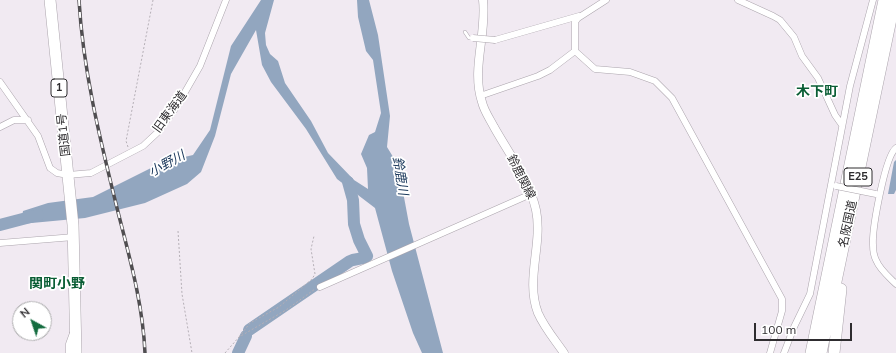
<!DOCTYPE html>
<html>
<head>
<meta charset="utf-8">
<style>
	body { margin:0 }
	#map { position:relative; width:896px; height:353px; overflow:hidden; background:#f1eaf2; font-family:Mulish,sans-serif }
	canvas { display:block }
	.north { position:absolute; left:12px; top:301px; width:40px; height:40px; box-sizing:border-box; background:#fff; border:1px solid #ababac; border-radius:50%; rotate:320deg; font-size:11px; font-weight:700; line-height:16px; text-align:center; color:#2e2c2f }
	.north::after { content:''; display:block; margin:auto; width:14px; height:18px; background:#136c3f; clip-path:polygon(50% 0,100% 100%,50% 72%,0 100%) }
	.scale { position:absolute; left:754px; top:323px; width:98px; height:18px; box-sizing:border-box; border:2px solid #2e2c2f; border-top:0; padding-left:5px; font-size:12px; line-height:14px; white-space:nowrap; color:#2e2c2f; -webkit-text-stroke:3px #fff; paint-order:stroke }
</style>
</head>
<body>
<div id="map">
<canvas width="896" height="353"></canvas>
<div class="north">N</div>
<div class="scale">100 m</div>
</div>
<script>
const ctx = document.querySelector('canvas').getContext('2d');
ctx.lineJoin = 'round';
function fillPath(path, color) { ctx.fillStyle = color; ctx.fill(path, 'evenodd'); }
function trace(path, color, width, dash) { ctx.strokeStyle = color; ctx.lineWidth = width; ctx.lineCap = dash ? 'butt' : 'round'; ctx.setLineDash(dash || []); ctx.stroke(path); }
function drawText(font, color, halo, rows, align = 'center') {
  ctx.font = font + ' Mulish,"Noto Sans JP",sans-serif'; ctx.lineWidth = 3.5; ctx.setLineDash([]); ctx.textBaseline = 'middle'; ctx.strokeStyle = halo; ctx.fillStyle = color; for (const [text, x, y, turn = 0] of rows) {
    ctx.save(); ctx.translate(x, y); ctx.rotate((+turn || 0) * Math.PI / 180); ctx.textAlign = isNaN(turn) ? turn : align; if (halo) ctx.strokeText(text, 0, 0); ctx.fillText(text, 0, 0); ctx.restore();
  }
}
fillPath(new Path2D(`
	M261 0H274L265 33 266 45 270 54 278 61 285 83 311 121 328 153 354 180 368 189 367 168 361 154 369 135 375 132 381 113 373 60 366 51 358 17 357 0H369L378 35 390 116 387 147 398 165 409 224 443 353H422L413 333 392 271 375 208 337 179 306 129 271 82 262 65 256 30 231 74 215 136 201 172 187 184 145 203 85 218 21 224 23 211 48 203 93 197 163 162 193 155 210 130 231 46Z
	M896 160V190L894 194H888L894 162Z`), '#92a6bf');
trace(new Path2D(`
	M0 225 38 215
	M249 330 350 261C356 258 362 260 367 256L359 240 354 224 353 200 348 182
	M238 353 246 336`), '#92a6bf', 12);
const lane = new Path2D(`
	M465 32 469 38H473`);
const street = new Path2D(`
	M606 0 578 18 575 22V51L595 69 630 72 655 81 672 98 782 299V311L770 353
	M738 0 773 16 780 20 794 37 802 56 818 78 835 115 842 125
	M495 40 579 16
	M0 82 38 136 50 168 57 173 68 175 91 173 143 146 158 132 177 106 200 66 226 0
	M480 96 538 76 550 70 575 51
	M0 127 14 120H28
	M896 148C885 156 872 229 873 245 873 250 874 256 876 260 880 270 889 277 896 284
	M0 243 74 237
	M320 287 531 194
	M69 353V344L73 333
	M784 353 794 327 810 294 850 86 873 0`);
const secondary = new Path2D(`
	M483 0C487 34 471 69 482 102 484 111 490 119 494 127 508 152 530 182 536 210 543 244 525 280 538 313 544 327 555 340 564 353`);
const highway = new Path2D(`
	M50 0 73 225 76 353
	M811 353 884 0
	M821 353 895 0
	M834 353 841 289`);
trace(lane, '#aba4ac', 4);
trace(street, '#aba4ac', 7);
trace(secondary, '#aba4ac', 9);
trace(highway, '#aba4ac', 12);
trace(new Path2D(`
	M128 147 126 141 153 0
	M178 231 182 294 192 353
	M239 337 250 323 279 307 312 279 315 274 311 249 314 236
	M225 353 239 337 286 310 315 289`), '#b5afb6', 1, [2, 2]);
trace(lane, '#fff', 3);
trace(street, '#fff', 6);
trace(secondary, '#fff', 8);
trace(highway, '#fff', 11);
const rail = new Path2D(`
	M79 0C83 72 101 143 118 212 130 259 143 305 145 353`);
trace(rail, '#504e51', 3.5);
trace(rail, '#fff', 2, [6]);
const streetBridge = new Path2D(`
	M473 38 495 40
	M836 186 876 194`);
trace(streetBridge, '#aba4ac', 7, []);
trace(streetBridge, '#fff', 6);
for (const [x, y, w] of [
	[59,88,16],
	[858,177,28]
]) { const box = new Path2D(); box.roundRect(x - w / 2, y - 9, w, 18, 3); ctx.fillStyle = '#fff'; ctx.fill(box); trace(box, '#2e2c2f', 1); }
drawText('bold 11px', '#2e2c2f', null, [
	["1",59,88],
	["E25",858,177]
]);
drawText('12px', '#2e2c2f', '#fff', [
	["旧東海道",170,112,-54],
	["国道1号",64,135,-96],
	["鈴鹿関線",521,177,63],
	["名阪国道",848,224,-78]
]);
drawText('italic 13px', '#153357', '#fff', [
	["小野川",167,164,-29],
	["鈴鹿川",400,176,81]
]);
drawText('bold 14px', '#095d34', '#fff', [
	["木下町",817,92],
	["関町小野",57,284]
]);
</script>
</body>
</html>
